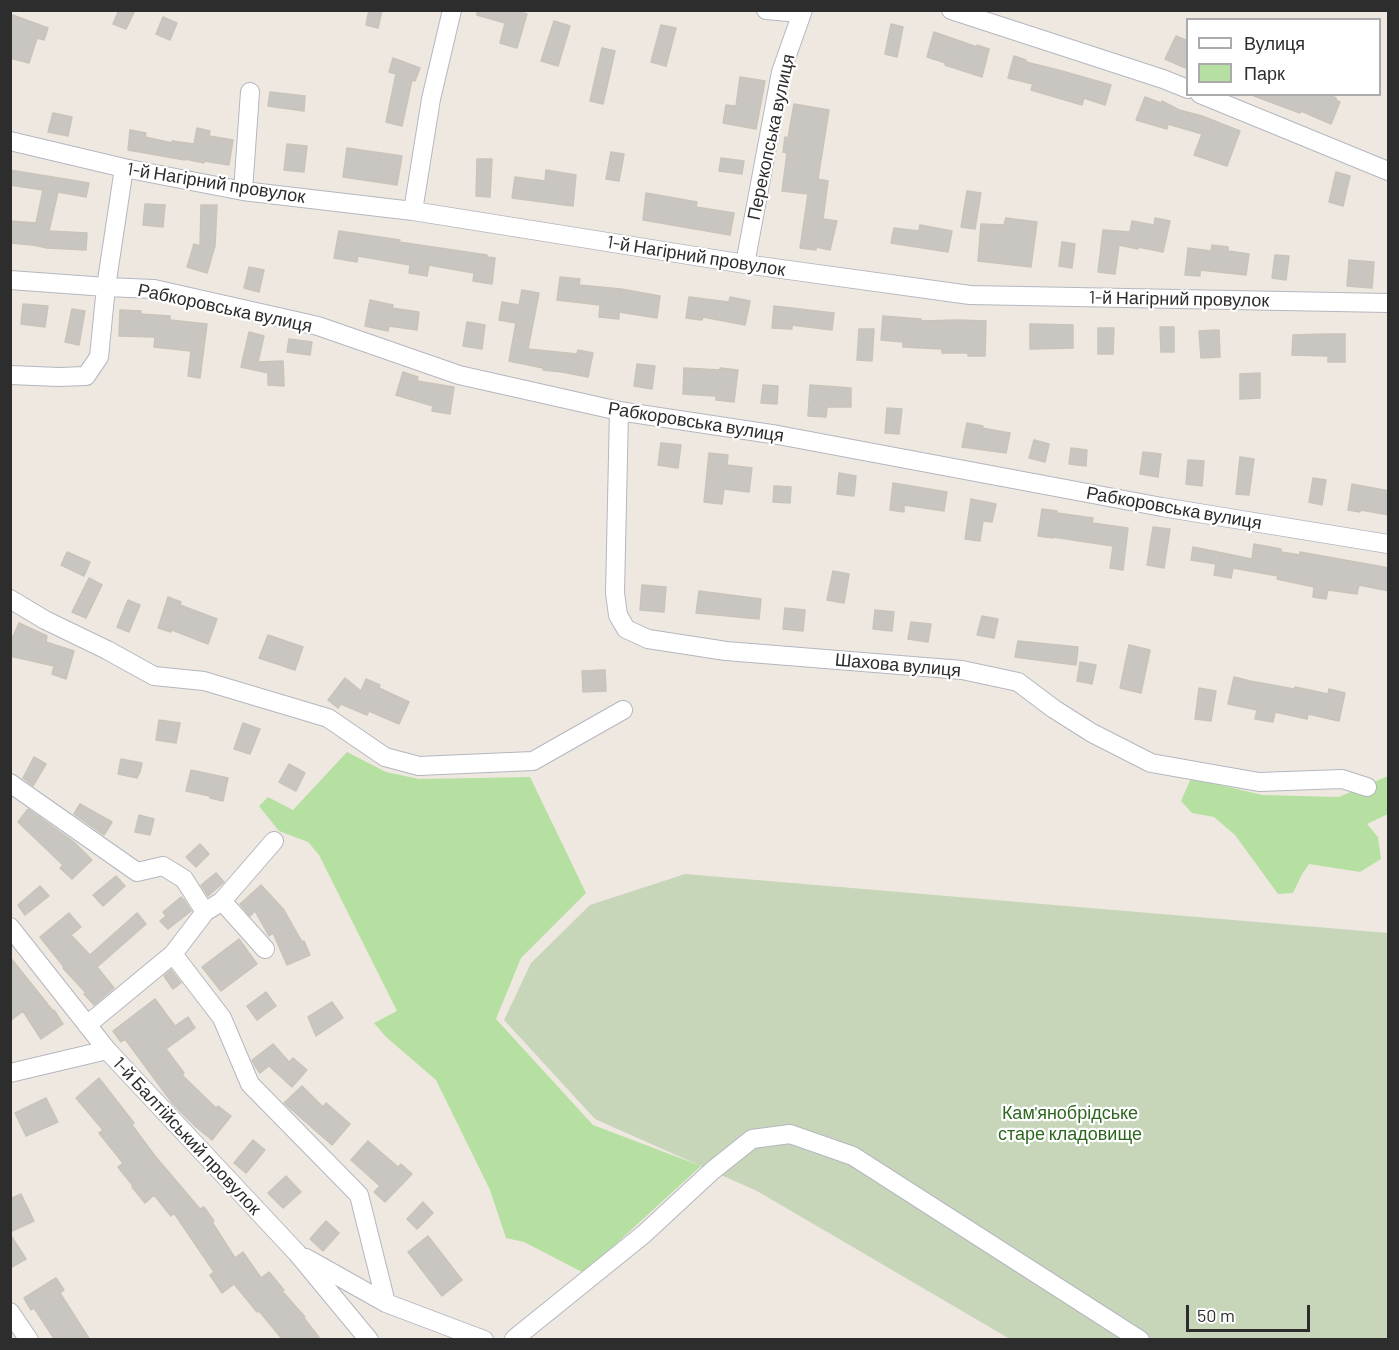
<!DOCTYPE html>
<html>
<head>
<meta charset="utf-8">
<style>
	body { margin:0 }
	#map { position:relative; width:1399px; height:1350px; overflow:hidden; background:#eee8e1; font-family:Barlow,sans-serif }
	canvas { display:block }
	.frame { position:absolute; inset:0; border:12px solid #2d2d2d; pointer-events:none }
	.legend { position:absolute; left:1186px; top:18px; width:195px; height:78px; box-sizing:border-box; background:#fff; border:2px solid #ababab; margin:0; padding:8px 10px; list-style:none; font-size:18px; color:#2d2d2d }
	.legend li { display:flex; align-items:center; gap:12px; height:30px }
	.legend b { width:30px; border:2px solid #ababab }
	.scale { position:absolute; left:1186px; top:1305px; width:124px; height:27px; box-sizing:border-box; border:3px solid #2d2d2d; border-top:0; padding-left:8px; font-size:18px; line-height:21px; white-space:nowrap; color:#2d2d2d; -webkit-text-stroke:4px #fff; paint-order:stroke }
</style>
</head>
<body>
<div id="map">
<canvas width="1399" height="1350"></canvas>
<div class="frame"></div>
<ul class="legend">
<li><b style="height:8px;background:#fff"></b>Вулиця</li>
<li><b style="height:16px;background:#b6e0a1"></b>Парк</li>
</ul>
<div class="scale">50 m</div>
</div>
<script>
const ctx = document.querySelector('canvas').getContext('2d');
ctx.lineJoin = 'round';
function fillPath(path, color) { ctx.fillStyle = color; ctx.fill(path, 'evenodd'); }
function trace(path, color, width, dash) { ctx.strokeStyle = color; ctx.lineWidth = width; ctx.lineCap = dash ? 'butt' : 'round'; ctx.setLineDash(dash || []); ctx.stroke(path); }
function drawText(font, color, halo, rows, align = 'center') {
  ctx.font = font + ' Barlow,sans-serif'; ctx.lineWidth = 4.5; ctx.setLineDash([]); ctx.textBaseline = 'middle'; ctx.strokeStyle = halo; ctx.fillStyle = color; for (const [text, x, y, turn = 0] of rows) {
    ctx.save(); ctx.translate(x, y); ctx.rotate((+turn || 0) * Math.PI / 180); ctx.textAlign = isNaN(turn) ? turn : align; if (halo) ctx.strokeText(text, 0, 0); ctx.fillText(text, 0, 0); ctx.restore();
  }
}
fillPath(new Path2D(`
	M347 752 386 772 419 779 530 777 586 893 521 958 496 1019 593 1125 701 1166 584 1273 524 1242 506 1238 490 1190 436 1080 386 1037 374 1023 397 1011 319 855 308 842 279 831 259 806 268 797 293 810Z
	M1388 776V814L1367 824 1378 837 1381 859 1360 872 1309 864 1301 876 1293 893 1278 894 1235 835 1214 817 1192 813 1181 801 1191 778 1262 795 1339 797Z`), '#b6e0a1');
fillPath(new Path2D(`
	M685 874 1388 933V1339H1010L757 1191 595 1119 504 1020 531 963 590 905Z`), '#c7d6b9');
const building = new Path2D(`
	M119 10H135L126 29 113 24Z
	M369 10H382L378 28 366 25Z
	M477 10H513L527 14 517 48 500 43 505 23 477 15Z
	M10 14 48 28 44 40 37 38 29 63 10 58Z
	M163 17 177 23 170 40 156 34Z
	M554 21 570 26 558 66 541 61Z
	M891 24 903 27 897 57 885 54Z
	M661 25 676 28 666 66 651 62Z
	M934 32 977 47V45L989 49 982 77 945 65 946 63 927 57Z
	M1176 36 1188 41V69L1165 59Z
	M602 48 615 51 603 104 590 101Z
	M1014 56 1026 60V62L1062 71 1111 85 1105 105 1084 98 1082 105 1031 90 1033 84 1008 78Z
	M393 58 420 68 415 81 412 80 402 126 386 122 396 74 389 72Z
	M740 77 765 81 756 129 723 123 726 105 736 106Z
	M270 92 305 96 304 111 268 106Z
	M1254 94H1328L1336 98V100L1340 102 1331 124 1301 111 1300 113 1254 96Z
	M1145 97 1161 103 1162 101 1179 110 1202 116 1240 131 1227 166 1194 155 1202 134 1168 124 1167 129 1136 120Z
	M794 104 829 110 818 179 828 181 823 219 837 221 830 250 816 247V250L800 248 808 194 782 191 787 153 783 152 785 137 788 138Z
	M53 113 72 117 68 136 48 132Z
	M197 128 210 131 209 136 233 140 229 165 204 161V163L185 159V160L128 150 130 130 146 133 145 137 172 143V141L194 144Z
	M287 144 307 146 304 172 284 170Z
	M347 148 402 156 397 185 343 177Z
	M611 152 624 154 619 181 606 179Z
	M721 158 744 161 742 174 719 171Z
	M477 159H492L490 197 476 196Z
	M10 170 89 183 86 197 58 192 49 231 87 233 86 250 47 248 33 245 10 243V221L36 223 43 190 10 185Z
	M546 170 576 175 573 206 512 198 515 177 545 181Z
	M1336 172 1350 176 1343 206 1329 202Z
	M967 191 981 193 975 229 961 227Z
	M646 193 697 202 696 207 734 213 730 235 643 220Z
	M145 204 165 205 163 227 143 225Z
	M201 205H217L215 246 207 273 187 267 194 244 200 246Z
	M1006 218 1037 222 1031 267 978 261 981 224 1004 225Z
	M1155 218 1170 221 1163 252 1138 247V249L1119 245 1115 274 1098 272 1103 230 1130 232 1132 221 1154 225Z
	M920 225 952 231 948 252 891 243 894 228 919 231Z
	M339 231 400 240 399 242 487 255V257L495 258 492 284 473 281 474 273 429 265 427 276 409 273 410 265 358 256 357 262 334 258Z
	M1062 242 1075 244 1072 268 1059 266Z
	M1212 245 1228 247V251L1249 254 1246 275 1200 270V276L1185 275 1188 248 1211 251Z
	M1275 255 1289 256 1286 280 1272 278Z
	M1349 260 1374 262 1372 288 1347 286Z
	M249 267 264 270 259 292 244 288Z
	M560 277 580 279 579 285 621 289 660 296 657 318 619 312V319L599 317 600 305 557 300Z
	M522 290 539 293 528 349 577 354 578 350 593 353 588 377 562 372 543 370V368L509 361 516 323 499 320 502 302 519 305Z
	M689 297 729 302 730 297 750 301 745 325 703 317 702 320 686 318Z
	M370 300 393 305 392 308 419 312 417 330 389 326 388 331 365 326Z
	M23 304 48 306 45 327 21 324Z
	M774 306 834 313 832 330 792 325V329L772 328Z
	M72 309 85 311 79 345 65 342Z
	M120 310 141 311V314L170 316V320L207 324 200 378 188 376 191 351 154 347 155 337 119 336Z
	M883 316 921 319V321L958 320 986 321 985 356H968V353H942V349L903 347V342L881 340Z
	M467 322 485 325 482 349 463 346Z
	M1030 324 1073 325V348L1030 349Z
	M1160 327H1174V352H1161Z
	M1098 328H1114L1113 354H1098Z
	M859 329H874L872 361 857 360Z
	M1219 330 1220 357 1201 358 1199 331Z
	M249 332 264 336 258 362 283 361 284 386 268 385V373L241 367Z
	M1327 334H1345V362H1328V356L1292 355 1293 335Z
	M289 339 312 342 310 355 287 352Z
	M637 364 655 366 652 389 634 386Z
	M684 368 720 370V368L738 370 734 402 716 400V396L683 394Z
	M403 372 418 377 417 381 454 387 450 414 432 411 433 406 396 395Z
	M1260 373V398L1240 399V374Z
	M763 385 778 386 777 404 761 403Z
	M810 385 851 388V407H827L826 417 808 416Z
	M887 408 902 409 899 434 885 433Z
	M967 423 983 426 982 428 1010 433 1006 453 962 447Z
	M1034 440 1049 444 1045 462 1029 458Z
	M661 443 681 445 678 468 658 465Z
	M1071 448 1087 450 1086 466 1069 464Z
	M1143 452 1161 454 1158 477 1140 474Z
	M709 453 728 455 727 465 752 468 749 492 724 489 722 504 704 502Z
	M1240 457 1254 459 1249 495 1236 494Z
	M1188 460 1204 461 1202 486 1186 484Z
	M839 473 856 476 854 496 837 494Z
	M1313 478 1326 480 1322 505 1309 502Z
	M893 483 947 492 944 511 904 505V512L890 510Z
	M1352 484 1389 491V515L1361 510 1360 512 1348 510Z
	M774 486 791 487 790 503 773 502Z
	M971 499 996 504 992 522 983 521 980 541 965 539Z
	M1042 509 1057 511V513L1093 518 1092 523 1128 528 1123 570 1110 568 1113 546 1053 537V538L1038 536Z
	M1153 527 1170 529 1164 568 1147 565Z
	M1254 544 1281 549V552L1300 555V552L1389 568V591L1359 585 1357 594 1328 590 1326 599 1313 597 1314 587 1277 579 1278 576 1233 568 1231 578 1214 575 1216 564 1191 560 1193 547 1252 559Z
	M67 552 90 562 84 576 61 565Z
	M833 571 849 574 844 603 827 600Z
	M89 578 102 585 86 618 72 612Z
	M642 585 666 587 664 612 640 610Z
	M699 591 761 599 759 619 696 613Z
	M168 597 181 602 180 605 217 619 208 644 172 630 171 632 158 628Z
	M128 600 140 605 129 632 117 627Z
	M785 608 805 610 803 631 783 629Z
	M875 610 894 612 892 631 873 629Z
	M982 616 998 619 994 638 977 635Z
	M911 622 931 624 928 642 908 639Z
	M19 623 47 636 46 642 74 651 66 679 52 674 54 666 10 656V643Z
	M268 635 303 647 295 670 259 658Z
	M1018 641 1078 647 1076 665 1015 657Z
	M1129 645 1150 650 1141 693 1120 688Z
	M1080 662 1096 665 1092 684 1077 681Z
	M605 670 606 691 583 692 582 671Z
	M1234 677 1250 681 1294 689 1295 687 1328 694 1329 689 1345 693 1339 721 1308 714 1307 719 1275 712 1273 722 1255 719 1257 710 1228 704Z
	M345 678 361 691 366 679 380 685 379 688 409 702 399 724 369 711 367 715 341 704 338 708 328 700Z
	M1199 688 1216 691 1211 721 1195 719Z
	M159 720 180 723 176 743 156 740Z
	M243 723 260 729 250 754 234 749Z
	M34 757 46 764 33 786 23 778Z
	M121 759 142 763 140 772 137 778 118 774Z
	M289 764 305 773 296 791 279 782Z
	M191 770 228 778 223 801 210 798V796L186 791Z
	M80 804 112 822 104 835 74 814Z
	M28 809 74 842 92 860 72 879 60 868 63 865 18 822Z
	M139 815 154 819 150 835 135 832Z
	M200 844 209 854 196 867 186 857Z
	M216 873 224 882 208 896 201 885Z
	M116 876 125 886 103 906 93 895Z
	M261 885 284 910 302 942 304 941 310 955 287 965 273 933 269 936 255 911 250 916 240 904Z
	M40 886 49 896 25 915 18 905Z
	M181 897 184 900 191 911 168 929 160 921 166 916 163 912Z
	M69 913 81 927 71 935 90 955 137 913 146 924 97 967 114 988 94 1005 84 994 86 993 63 968 64 967 40 937Z
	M239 939 257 964 221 991 202 967Z
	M10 957 53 1011 54 1010 63 1024 41 1039 23 1011 10 1021Z
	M171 970 181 983 173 989 164 976Z
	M266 992 276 1006 257 1020 247 1006Z
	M155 999 175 1026 188 1017 195 1028 166 1049 184 1073 182 1075 216 1108 218 1106 231 1116 212 1140 196 1127 173 1104 125 1039 121 1042 113 1031Z
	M332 1002 343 1018 316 1036 308 1017Z
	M273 1044 289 1062 293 1058 307 1070 292 1087 269 1066 260 1073 255 1066 252 1060Z
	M99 1078 134 1123 132 1125 155 1156 200 1209 204 1207 214 1221 212 1222 235 1258 243 1252 261 1278 269 1272 284 1290 282 1291 305 1317 304 1318 321 1340H283L259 1311 257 1312 234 1284 222 1293 210 1275 214 1272 174 1213 171 1216 154 1195 145 1203 132 1187 133 1186 118 1167 123 1163 99 1133 103 1130 76 1098Z
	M302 1086 323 1107 326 1103 350 1124 332 1145 284 1103Z
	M46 1098 58 1122 26 1136 15 1113Z
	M253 1140 265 1150 246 1173 234 1163Z
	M368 1141 398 1167 401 1164 412 1174 385 1202 374 1192 380 1186 351 1160Z
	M286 1176 301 1192 283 1208 268 1193Z
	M21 1194 34 1221 10 1232V1199Z
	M423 1202 433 1213 417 1229 407 1219Z
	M326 1221 339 1233 323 1251 310 1239Z
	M10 1234 26 1259 10 1268Z
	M428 1236 462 1280 442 1296 408 1252Z
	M56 1278 64 1290 60 1293 90 1340H55L34 1308 31 1310 24 1298Z`);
fillPath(building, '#c9c5c0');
trace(building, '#c9c4ba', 1.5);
const minor = new Path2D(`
	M766 10 789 12 792 10
	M951 10 1163 79 1188 89
	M1200 94 1388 171
	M10 141 124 168 243 191 413 211 745 264 970 295 1388 303
	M243 191 250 92
	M413 211 431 99 452 10
	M745 264 781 72 803 10
	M10 280 106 287 154 289 318 326 459 375 619 411 778 435 1162 507 1388 544
	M10 375 59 377 86 376 99 357 106 287 124 168
	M619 411 615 593 618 615 626 629 648 639 726 651 962 670 1018 682 1054 709 1092 733 1151 763 1259 782 1342 779 1367 787
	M10 599 45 620 107 650 154 676 204 681 328 718 385 757 419 766 533 761 623 710
	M10 783 137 872 163 866 184 879 205 912
	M222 901 265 949
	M10 927 107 1050 297 1253 369 1340
	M173 954 222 1018 250 1084 359 1195 386 1303
	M87 1025 173 954 205 912 222 901 274 841
	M10 1073 107 1050
	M306 1258 386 1303 484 1340
	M10 1312 29 1340
	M514 1339 644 1234 712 1171 752 1139 790 1134 853 1156 1140 1340`);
trace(minor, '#b4b7bf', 20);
trace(minor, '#fff', 18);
drawText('18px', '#2d2d2d', '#fff', [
	["Перекопська вулиця",771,137,-78],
	["1-й Нагірний провулок",216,183,9],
	["1-й Нагірний провулок",696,256,9],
	["1-й Нагірний провулок",1179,299,1],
	["Рабкоровська вулиця",225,308,12],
	["Рабкоровська вулиця",696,422,9],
	["Рабкоровська вулиця",1174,508,10],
	["Шахова вулиця",898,665,5],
	["1-й Балтійський провулок",187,1136,47]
]);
drawText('18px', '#2e6720', '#fff', [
	["Кам'янобрідське",1070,1113],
	["старе кладовище",1070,1134]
]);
</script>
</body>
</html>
